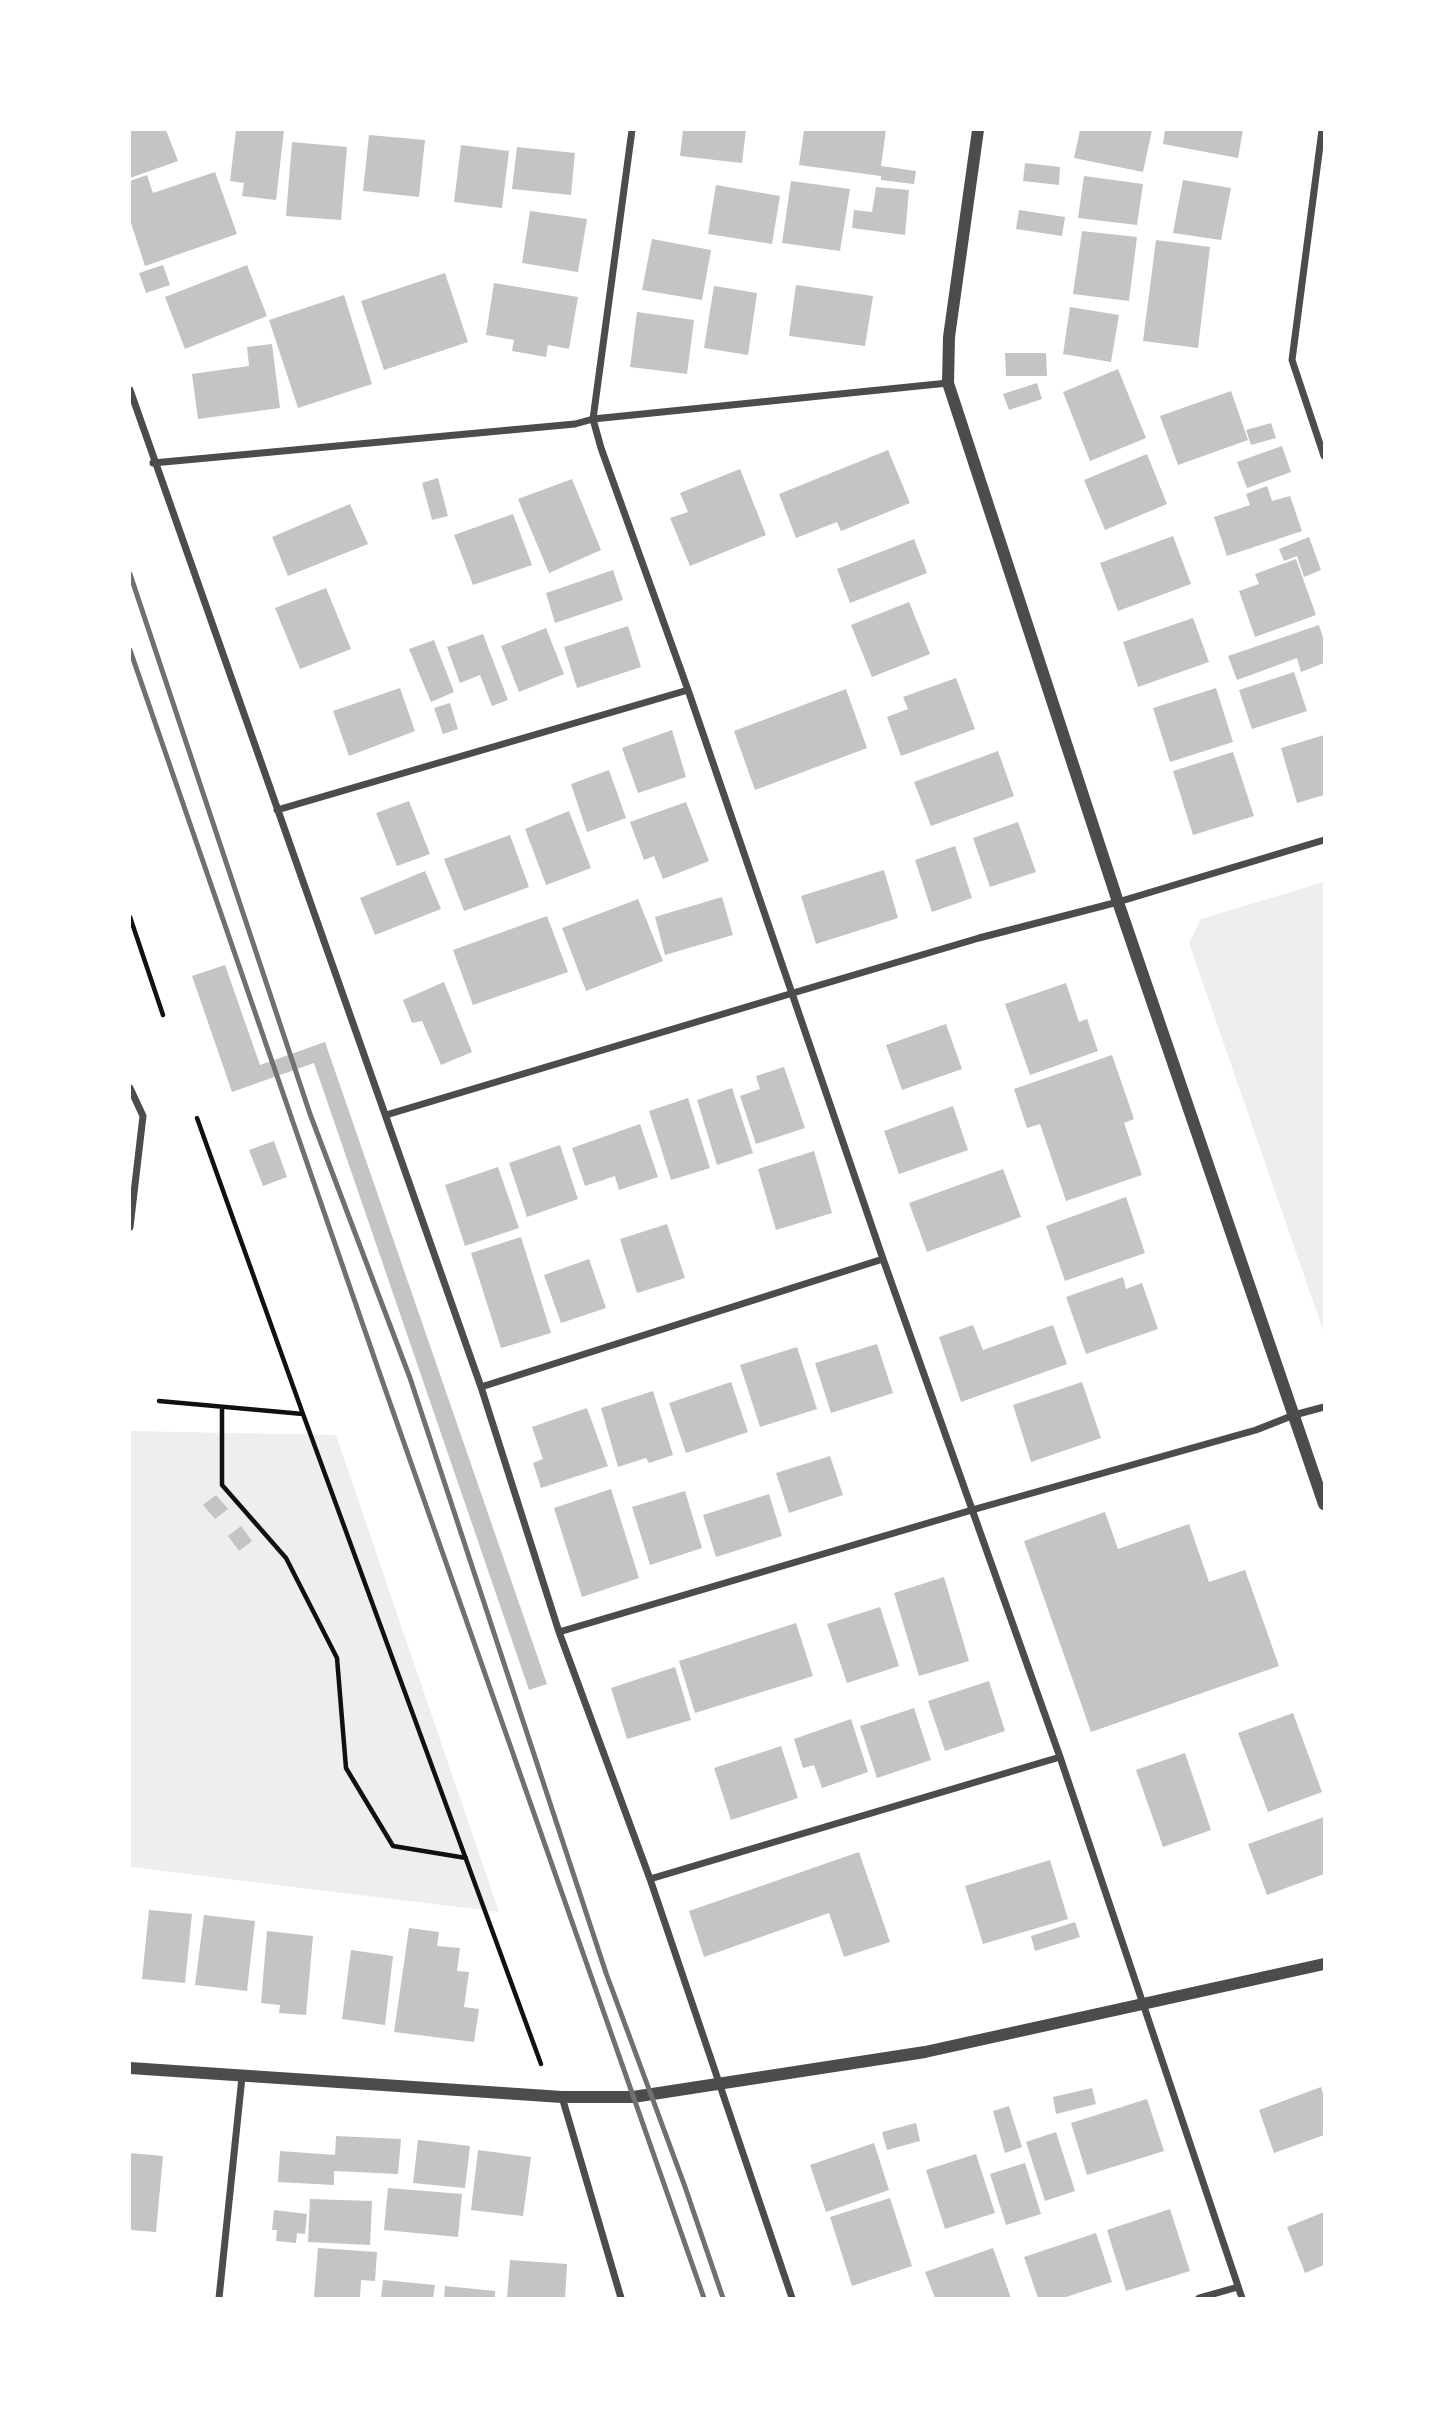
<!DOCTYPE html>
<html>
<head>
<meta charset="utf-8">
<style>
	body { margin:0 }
	#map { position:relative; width:1454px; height:2428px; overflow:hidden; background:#fff; font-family:Barlow,sans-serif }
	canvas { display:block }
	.frame { position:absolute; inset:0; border:131px solid #fff; pointer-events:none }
</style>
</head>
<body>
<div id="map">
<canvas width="1454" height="2428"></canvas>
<div class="frame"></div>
</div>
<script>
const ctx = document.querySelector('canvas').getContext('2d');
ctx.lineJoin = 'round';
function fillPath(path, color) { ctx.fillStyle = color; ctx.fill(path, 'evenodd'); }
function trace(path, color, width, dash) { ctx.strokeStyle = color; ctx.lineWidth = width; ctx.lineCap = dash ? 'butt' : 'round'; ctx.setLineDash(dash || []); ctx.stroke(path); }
fillPath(new Path2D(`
	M1324 882V1333L1189 943 1201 919Z
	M130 1431 336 1435 499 1912 130 1867Z`), '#eee');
fillPath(new Path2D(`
	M130 130H166L178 161 130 178Z
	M236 130H284L276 200 242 196 244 183 230 181Z
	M683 130H746L742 163 680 156Z
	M804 130H886L881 166 916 171 914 184 881 180V176L799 165Z
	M1080 130H1152L1143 172 1074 158Z
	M1165 130H1243L1238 158 1163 144Z
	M369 135 425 140 419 197 363 191Z
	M292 142 347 147 341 220 286 216Z
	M461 145 509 151 502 208 454 202Z
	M517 147 575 153 571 195 512 189Z
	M1025 163 1060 167 1059 185 1023 181Z
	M215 172 237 234 145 266 130 220V181L147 175 153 193Z
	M1084 176 1143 184 1137 225 1078 218Z
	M1183 180 1231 188 1221 240 1173 233Z
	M791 181 850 189 840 251 782 243Z
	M716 185 780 196 772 244 708 234Z
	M876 187 909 190 905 235 852 228 854 210 872 212Z
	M1019 210 1065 217 1062 236 1016 229Z
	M530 211 587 219 578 272 522 263Z
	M1082 231 1137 237 1129 301 1073 294Z
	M652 239 711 250 702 300 642 290Z
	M1156 240 1210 247 1198 348 1143 341Z
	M163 265 170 285 146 293 139 273Z
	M247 265 267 316 185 349 165 297Z
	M445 273 468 342 384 370 361 301Z
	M494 283 578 297 569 349 548 345 546 357 512 351 514 340 486 335Z
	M796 285 873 296 865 346 789 336Z
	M714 286 757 293 748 355 704 348Z
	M344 295 372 384 298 408 269 320Z
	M1070 307 1119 315 1111 362 1063 354Z
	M637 312 694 320 687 374 630 367Z
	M272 344 280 408 198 419 192 374 249 366 247 347Z
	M1005 353H1046L1047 376H1006Z
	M1118 369 1146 438 1090 461 1063 392Z
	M1037 383 1042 399 1009 410 1003 394Z
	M1231 391 1248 440 1178 465 1160 416Z
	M1271 423 1276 438 1251 445 1246 430Z
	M1282 446 1291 472 1247 488 1237 462Z
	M888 450 910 503 841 531 837 522 796 538 779 494Z
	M1147 454 1167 504 1105 530 1084 480Z
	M740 469 766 535 690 566 670 518 688 512 680 493Z
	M438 478 448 516 432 520 422 483Z
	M572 479 601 550 549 573 518 499Z
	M1267 486 1272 501 1290 496 1302 531 1227 556 1214 517 1250 505 1246 494Z
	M350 504 368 544 288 576 272 537Z
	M513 514 532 565 473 585 454 535Z
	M1173 536 1191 584 1118 611 1100 563Z
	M1309 537 1321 570 1304 577 1297 556 1284 561 1279 549Z
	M914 539 927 573 850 603 837 569Z
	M1296 559 1316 615 1255 637 1239 591 1259 584 1255 574Z
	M613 570 623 600 555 623 546 593Z
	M326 588 351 649 300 669 275 608Z
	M909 602 930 654 872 677 851 625Z
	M1193 618 1209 662 1138 687 1123 642Z
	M1319 625 1324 641V663L1301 672 1297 658 1237 680 1228 656Z
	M628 626 641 667 577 688 564 647Z
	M546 628 564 674 519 692 501 646Z
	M483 634 508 700 492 706 480 675 460 683 447 647Z
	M434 640 454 692 431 702 409 649Z
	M1294 672 1307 711 1252 729 1239 690Z
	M956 678 975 729 901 756 887 717 908 709 903 697Z
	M400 688 415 731 349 756 333 711Z
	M1216 688 1233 742 1170 762 1153 708Z
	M846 689 867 748 755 790 734 731Z
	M450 703 458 729 443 734 434 708Z
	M672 730 686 777 638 793 622 748Z
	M1324 735V795L1297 803 1281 748Z
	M998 751 1014 796 931 826 914 782Z
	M1233 752 1254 816 1193 835 1173 771Z
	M609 770 626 818 587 832 571 784Z
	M409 801 430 854 397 866 376 813Z
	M686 802 709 861 663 879 654 856 644 860 630 822Z
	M569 811 591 868 546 885 525 829Z
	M1018 822 1036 872 990 887 973 838Z
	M510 835 529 887 464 911 444 859Z
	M955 846 972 898 932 912 915 860Z
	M884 870 898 918 816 944 801 896Z
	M425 871 441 909 375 935 360 898Z
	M722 897 733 935 665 955 655 917Z
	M638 899 663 961 586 991 562 928Z
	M547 916 568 972 473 1005 453 950Z
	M225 965 260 1065 325 1042 547 1684 529 1690 314 1063 232 1092 192 976Z
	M444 982 472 1052 441 1065 422 1021 412 1023 403 1000Z
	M1066 983 1079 1022 1087 1019 1098 1051 1030 1075 1005 1004Z
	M946 1024 962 1069 902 1090 886 1045Z
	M1112 1055 1134 1119 1124 1123 1142 1175 1066 1201 1040 1124 1027 1128 1014 1089Z
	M784 1067 805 1128 756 1144 740 1096 760 1089 756 1076Z
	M732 1088 753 1153 717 1165 697 1100Z
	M688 1098 710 1168 671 1180 649 1111Z
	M953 1106 968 1150 899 1174 884 1131Z
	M640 1124 658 1177 619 1190 615 1176 585 1186 572 1148Z
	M274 1141 287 1177 263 1186 249 1150Z
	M560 1145 578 1199 527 1217 509 1163Z
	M814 1151 832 1213 776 1230 758 1169Z
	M498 1167 519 1228 465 1246 445 1185Z
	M1003 1169 1021 1217 927 1252 909 1203Z
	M1126 1197 1145 1253 1065 1281 1046 1226Z
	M667 1224 685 1278 637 1293 620 1239Z
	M521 1237 551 1333 501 1348 471 1253Z
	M589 1259 606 1308 561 1323 544 1275Z
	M1123 1277 1126 1289 1142 1283 1158 1329 1086 1354 1066 1297Z
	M973 1325 983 1350 1053 1325 1067 1364 961 1402 939 1337Z
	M877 1344 893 1393 831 1413 815 1363Z
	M797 1347 817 1409 760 1427 740 1365Z
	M731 1382 748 1432 686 1453 669 1403Z
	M1082 1382 1101 1438 1031 1462 1013 1405Z
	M653 1391 673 1455 649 1463 646 1458 618 1467 601 1408Z
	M587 1408 608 1466 541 1488 533 1463 543 1459 532 1427Z
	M830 1456 843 1495 789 1513 776 1473Z
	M611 1489 639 1578 582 1597 554 1508Z
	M685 1491 702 1548 650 1565 632 1507Z
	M769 1494 782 1536 716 1557 703 1515Z
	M216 1495 228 1509 215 1519 203 1505Z
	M1105 1512 1118 1549 1189 1524 1209 1582 1245 1570 1279 1666 1091 1732 1024 1541Z
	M241 1526 252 1541 239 1551 228 1536Z
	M944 1577 969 1661 919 1676 894 1593Z
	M880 1607 899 1666 847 1683 827 1624Z
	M796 1623 813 1676 695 1713 679 1661Z
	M675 1667 691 1720 627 1739 611 1688Z
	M989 1681 1005 1731 945 1751 928 1701Z
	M914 1708 931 1760 877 1778 860 1726Z
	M1293 1713 1322 1792 1268 1812 1238 1733Z
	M851 1719 868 1772 822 1788 814 1765 803 1768 794 1739Z
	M781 1746 798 1798 731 1820 714 1768Z
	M1185 1753 1211 1830 1163 1847 1136 1770Z
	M1324 1817V1874L1267 1895 1248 1844Z
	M859 1852 890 1942 844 1957 829 1913 704 1957 689 1911Z
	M1050 1860 1068 1919 983 1944 965 1886Z
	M149 1910 192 1914 185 1983 142 1979Z
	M204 1915 255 1921 247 1991 195 1985Z
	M1075 1922 1080 1937 1035 1951 1031 1936Z
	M409 1928 439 1932 437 1946 460 1948 457 1971 469 1972 464 2007 479 2009 474 2042 394 2032Z
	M267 1931 313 1936 306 2015 279 2013 280 2005 261 2003Z
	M351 1950 393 1956 385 2025 342 2019Z
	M1321 2087 1324 2097V2135L1274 2153 1259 2110Z
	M1092 2088 1096 2104 1056 2114 1053 2097Z
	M1147 2099 1164 2151 1087 2175 1071 2123Z
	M1009 2106 1022 2147 1005 2153 993 2111Z
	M916 2123 920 2141 887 2150 882 2132Z
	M1056 2132 1075 2191 1045 2201 1026 2142Z
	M336 2136 401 2139 398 2174 334 2171V2185L278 2182 280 2151 335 2155Z
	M418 2140 470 2146 465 2188 413 2183Z
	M874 2143 889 2190 826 2212 810 2165Z
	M478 2150 531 2157 523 2216 471 2210Z
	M130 2153 163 2156 156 2232 130 2230Z
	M976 2154 995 2213 945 2229 926 2170Z
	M1025 2163 1041 2214 1006 2225 990 2174Z
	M388 2188 462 2194 458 2237 384 2230Z
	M890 2198 912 2266 852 2286 830 2217Z
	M310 2199 372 2201 370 2245 308 2242Z
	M1170 2209 1190 2271 1126 2291 1107 2230Z
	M274 2210 307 2214 305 2234 297 2233 296 2243 276 2241 277 2230H272Z
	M1324 2212V2265L1305 2273 1287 2227Z
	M1096 2233 1112 2282 1063 2298H1038L1024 2257Z
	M318 2248 377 2252 375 2281 361 2280 360 2298 314 2297Z
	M993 2248 1011 2298H935L925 2272Z
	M510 2260 567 2264 565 2298H507Z
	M383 2280 435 2285 433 2298H381Z
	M445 2286 495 2291V2298H444Z`), '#c4c4c4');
trace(new Path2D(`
	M130 917 163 1015
	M197 1118 303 1414
	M159 1401 303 1414 541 2064
	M222 1407V1485L286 1558 337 1658 346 1768 393 1846 466 1858`), '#111', 4.5);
trace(new Path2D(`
	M632 130 593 419 601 448 688 690 883 1259 1060 1757 1242 2298
	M1322 130 1292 360 1324 456
	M130 390 481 1387 559 1632 650 1879 792 2298
	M153 463 575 424 593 419 948 383
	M277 810 688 690
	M130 1088 143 1116 130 1227
	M386 1115 793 993 979 938 1118 902 1324 840
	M481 1387 883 1259
	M559 1632 972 1510 1256 1430 1294 1415 1324 1407
	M650 1879 1060 1757
	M562 2097 621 2298
	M219 2298 242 2077
	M1199 2298 1238 2287`), '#4c4c4c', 7);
trace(new Path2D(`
	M978 130 949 337 948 383 1118 902 1324 1504
	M130 2068 562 2097H633L925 2052 1324 1964`), '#4c4c4c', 12);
trace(new Path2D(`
	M130 574 310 1114 410 1378 606 1973 684 2184 723 2298
	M130 650 383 1383 704 2298`), '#707070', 5);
</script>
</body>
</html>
